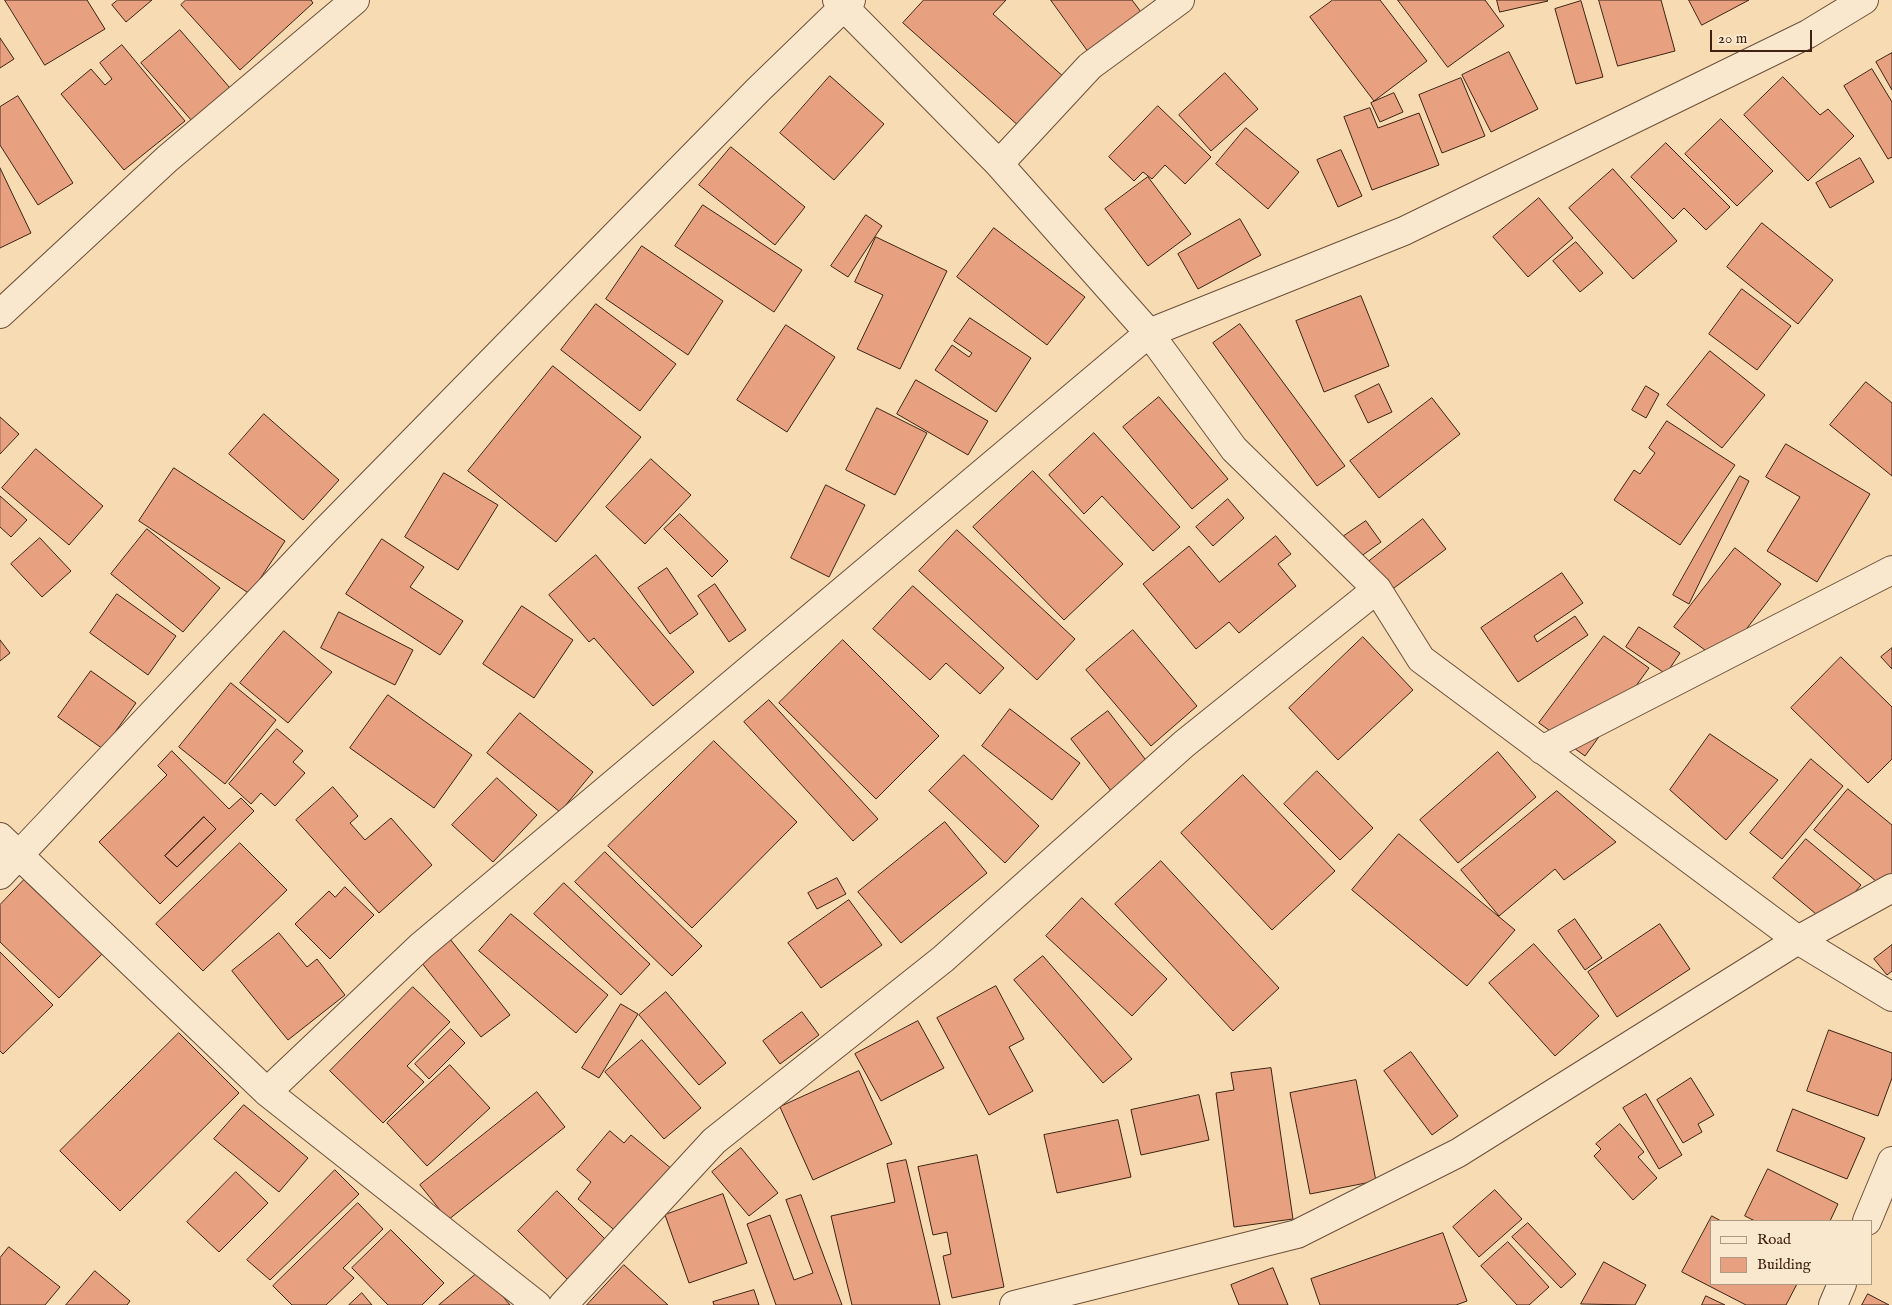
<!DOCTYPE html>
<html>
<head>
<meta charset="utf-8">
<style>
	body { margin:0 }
	#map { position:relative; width:1892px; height:1305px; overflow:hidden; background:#f7dcb3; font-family:"IM FELL English",serif }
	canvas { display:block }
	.legend { position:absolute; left:1710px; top:1220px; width:162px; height:65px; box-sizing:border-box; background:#fae8ce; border:1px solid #af9983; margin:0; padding:6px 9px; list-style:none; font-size:15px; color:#3e2212 }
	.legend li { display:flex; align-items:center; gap:10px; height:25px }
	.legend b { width:25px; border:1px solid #af9983 }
	.scale { position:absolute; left:1710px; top:30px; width:102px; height:22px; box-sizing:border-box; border:2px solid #3e2212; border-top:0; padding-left:6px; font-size:15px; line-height:18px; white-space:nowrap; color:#3e2212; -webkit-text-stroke:4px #fae8ce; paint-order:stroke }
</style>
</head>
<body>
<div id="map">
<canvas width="1892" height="1305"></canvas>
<ul class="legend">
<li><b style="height:6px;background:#fae8ce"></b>Road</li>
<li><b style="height:14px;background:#e8a180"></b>Building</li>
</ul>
<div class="scale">20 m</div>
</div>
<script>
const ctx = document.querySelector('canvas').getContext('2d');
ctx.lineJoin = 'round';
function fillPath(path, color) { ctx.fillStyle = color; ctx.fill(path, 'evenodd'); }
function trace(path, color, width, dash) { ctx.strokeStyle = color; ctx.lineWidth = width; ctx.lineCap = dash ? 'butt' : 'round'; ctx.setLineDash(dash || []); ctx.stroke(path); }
const building = new Path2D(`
	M5 0H87L105 29 45 65Z
	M118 0H152L126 22 112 5Z
	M186 0H311L313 3 240 70 181 5Z
	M924 0H1006L993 14 1065 78 1020 127 903 23Z
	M1051 0H1132L1141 12 1088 51Z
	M1333 0H1380L1427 61 1374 101 1310 17Z
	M1398 0H1485L1504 26 1448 67Z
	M1497 0H1547L1548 1 1500 12Z
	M1599 0H1661L1675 51 1618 66Z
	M1689 0H1749L1702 25Z
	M1581 1 1603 77 1576 84 1555 9Z
	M180 30 230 88 192 121 141 63Z
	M0 38 14 59 0 68Z
	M122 45 185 121 124 170 61 94 91 69 105 85 112 79 100 63Z
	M1509 52 1538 109 1491 132 1462 75Z
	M1892 53V90L1876 62Z
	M1872 69 1892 102V157L1888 159 1844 86Z
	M1225 73 1258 109 1211 151 1179 115Z
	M830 76 884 124 834 180 780 133Z
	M1783 77 1820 115 1828 109 1854 136 1808 181 1744 115Z
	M1461 78 1485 136 1442 153 1419 95Z
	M1394 93 1403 112 1380 122 1371 103Z
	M18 96 73 183 38 205 0 145V107Z
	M1158 106 1211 157 1185 184 1165 165 1152 179 1143 172 1134 181 1109 157Z
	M1370 108 1378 128 1419 113 1439 165 1372 190 1344 117Z
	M1721 119 1773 171 1737 206 1685 154Z
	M1246 128 1299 172 1268 209 1216 164Z
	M1666 143 1730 207 1706 230 1684 208 1673 219 1631 177Z
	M731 147 805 207 775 245 699 185Z
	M1341 150 1362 196 1338 207 1317 160Z
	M1860 158 1874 182 1830 208 1816 183Z
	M0 168 31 233 0 248Z
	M1613 169 1677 241 1633 279 1569 208Z
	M1148 177 1191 234 1148 266 1105 209Z
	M1539 198 1573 238 1528 277 1493 237Z
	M703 205 802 270 774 312 675 246Z
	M866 215 882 226 848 277 831 266Z
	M1240 219 1261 255 1198 289 1178 254Z
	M1762 223 1833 280 1798 324 1727 267Z
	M994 228 1085 297 1047 345 957 277Z
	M876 237 947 271 900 369 857 349 883 295 855 282Z
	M1576 242 1603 273 1580 292 1553 261Z
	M642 246 723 301 688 355 606 299Z
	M1742 289 1791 326 1757 370 1709 334Z
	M1361 296 1389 366 1324 392 1296 321Z
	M596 304 676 364 640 411 561 350Z
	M970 318 1031 358 996 412 935 370 952 345 969 357 972 353 954 341Z
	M1240 324 1345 466 1317 486 1213 343Z
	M786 325 835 357 787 432 737 400Z
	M1710 351 1765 395 1722 448 1667 405Z
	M553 366 641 437 556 542 468 471Z
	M916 380 988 421 968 455 897 414Z
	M1866 382 1892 403V476L1830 425Z
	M1379 384 1392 412 1368 423 1355 396Z
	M1646 386 1659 394 1646 418 1632 410Z
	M1159 397 1228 479 1192 509 1123 427Z
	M1432 398 1460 434 1379 498 1350 461Z
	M877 408 927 433 895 495 846 470Z
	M264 414 339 480 303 520 229 454Z
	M0 417 19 434 0 454Z
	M1667 421 1735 465 1680 545 1614 500 1634 470 1640 474 1655 453 1649 448Z
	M1094 433 1180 527 1153 551 1102 496 1084 514 1049 475Z
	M1786 444 1870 494 1817 582 1767 551 1800 497 1766 477Z
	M36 449 103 506 69 545 2 488Z
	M651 459 691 495 645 544 606 507Z
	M174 468 285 541 250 594 139 521Z
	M1033 471 1123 564 1064 620 973 527Z
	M444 473 498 505 458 570 405 537Z
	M1740 476 1749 481 1689 604 1673 595Z
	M826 485 865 505 829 577 791 558Z
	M0 496 27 520 11 537 0 527Z
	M1228 499 1244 518 1213 546 1196 527Z
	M680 514 728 561 712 577 664 529Z
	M1423 519 1446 549 1386 594 1363 566Z
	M1366 521 1381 542 1360 557 1344 536Z
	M147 529 220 588 183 632 111 574Z
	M957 530 1075 639 1037 680 919 571Z
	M1276 536 1291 554 1278 564 1296 586 1239 633 1229 622 1196 649 1143 584 1189 546 1219 582Z
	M40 538 71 571 42 597 11 564Z
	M382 539 424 567 410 587 463 621 440 655 346 594Z
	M1735 548 1781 584 1721 662 1674 627Z
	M596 555 694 672 653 706 594 638 589 642 549 595Z
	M667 568 698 614 670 634 638 588Z
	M1562 573 1583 603 1534 636 1537 642 1575 616 1588 635 1518 682 1481 628Z
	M715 584 746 630 729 642 698 596Z
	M913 586 1004 668 980 694 946 663 930 680 873 629Z
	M117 594 176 636 148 675 90 633Z
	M522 606 573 640 534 698 483 664Z
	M339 612 413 650 395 685 321 648Z
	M1639 627 1680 653 1666 674 1626 647Z
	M1133 630 1197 706 1151 746 1086 670Z
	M284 631 332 672 288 723 240 683Z
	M1604 636 1649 668 1585 756 1539 723Z
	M1363 637 1413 690 1338 760 1289 708Z
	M0 640 10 653 0 661Z
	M843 640 939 736 876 799 779 703Z
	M1892 648V669L1881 657Z
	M1841 657 1892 707V759L1868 783 1791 708Z
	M91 671 136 703 103 749 58 717Z
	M231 683 276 720 225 784 179 747Z
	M388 695 472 755 434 808 350 748Z
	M769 700 878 819 853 841 744 722Z
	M1010 709 1080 763 1052 800 982 746Z
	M1108 711 1152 768 1115 796 1071 739Z
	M520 713 593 772 560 812 487 753Z
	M277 729 303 751 293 762 305 773 275 806 261 793 251 804 229 784Z
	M1710 734 1778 780 1726 840 1670 790Z
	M714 741 797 822 692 928 608 846Z
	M172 751 229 809 241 798 254 811 160 904 99 842 167 775 158 766ZM204 817 216 829 177 867 165 856Z
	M1498 752 1536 797 1458 863 1420 820Z
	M964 755 1039 826 1005 863 929 791Z
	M1811 759 1843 786 1782 859 1750 833Z
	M1317 771 1373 828 1340 860 1284 804Z
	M1243 775 1335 871 1272 930 1181 833Z
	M497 778 537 815 493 862 452 825Z
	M333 787 358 816 350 823 365 840 391 818 432 865 379 913 296 820Z
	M1848 789 1892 825V874L1882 886 1814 830Z
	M1557 791 1616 842 1564 880 1555 869 1499 916 1461 870Z
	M204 817 216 829 177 867 165 856Z
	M945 822 987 873 901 943 858 892Z
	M1399 834 1515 930 1467 986 1352 890Z
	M1806 839 1861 885 1828 924 1773 878Z
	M240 843 287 890 203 971 156 924Z
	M605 852 702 946 672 976 575 882Z
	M1161 861 1279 988 1233 1031 1115 904Z
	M837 878 846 894 817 909 808 893Z
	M24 880 102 954 59 998 0 942V905Z
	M564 883 650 964 621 995 534 914Z
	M345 887 374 915 330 959 295 924 329 891 335 897Z
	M1082 898 1167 979 1132 1016 1046 936Z
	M849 900 882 945 821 988 788 943Z
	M511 914 608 995 576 1033 479 951Z
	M1575 919 1602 958 1585 970 1558 931Z
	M1660 924 1690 969 1617 1017 1588 972Z
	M279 933 307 967 317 959 345 995 288 1040 232 971Z
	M450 939 510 1015 481 1037 421 962Z
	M1534 944 1599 1016 1555 1056 1489 983Z
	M1892 945V971L1887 975 1874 959Z
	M0 952 53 1005 3 1054 0 1051Z
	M1043 956 1132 1059 1103 1083 1014 980Z
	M996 986 1024 1039 1009 1047 1033 1091 989 1115 937 1018Z
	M413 987 450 1022 407 1066 424 1082 383 1123 330 1071Z
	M666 992 726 1063 699 1085 639 1015Z
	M621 1004 638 1014 599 1078 582 1068Z
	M802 1012 819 1035 780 1064 763 1041Z
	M918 1021 944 1068 881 1101 855 1054Z
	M451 1029 465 1043 429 1079 415 1064Z
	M1829 1030 1892 1053V1078L1878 1116 1807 1091Z
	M179 1033 239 1093 120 1211 60 1151Z
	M642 1040 701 1108 664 1139 605 1072Z
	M1411 1052 1458 1116 1432 1135 1384 1071Z
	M450 1065 490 1108 427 1166 387 1123Z
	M1271 1068 1293 1219 1234 1227 1216 1093 1234 1090 1231 1073Z
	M859 1071 892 1144 813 1180 780 1107Z
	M1691 1078 1714 1115 1698 1124 1702 1132 1683 1143 1657 1100Z
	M1356 1080 1376 1181 1310 1194 1290 1093Z
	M537 1092 565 1127 448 1220 420 1185Z
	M1646 1094 1682 1155 1659 1169 1623 1108Z
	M1199 1095 1209 1140 1141 1155 1131 1110Z
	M244 1105 308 1158 279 1192 214 1139Z
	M1793 1109 1865 1138 1847 1179 1777 1151Z
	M1118 1120 1131 1177 1057 1193 1044 1135Z
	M1620 1124 1644 1152 1638 1157 1657 1178 1633 1200 1594 1156 1601 1149 1596 1144Z
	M610 1131 624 1143 631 1135 673 1170 619 1234 578 1199 591 1182 577 1170Z
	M741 1148 778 1193 749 1216 712 1172Z
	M977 1155 1004 1287 952 1298 943 1256 951 1254 947 1232 933 1235 918 1167Z
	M906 1160 940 1305H852L831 1216 895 1202 887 1164Z
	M1768 1169 1838 1204 1830 1221H1755L1745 1216Z
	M335 1170 359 1194 270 1280 247 1260Z
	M236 1172 268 1203 219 1252 187 1222Z
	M1495 1190 1522 1219 1479 1257 1453 1227Z
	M557 1191 607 1241 568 1280 518 1231Z
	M723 1194 747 1263 689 1283 665 1215Z
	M801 1195 842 1305H776L747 1224 770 1215 794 1280 813 1273 786 1200Z
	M358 1203 383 1229 343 1268 354 1278 326 1305H292L273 1286Z
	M1712 1216 1721 1221H1711V1284H1797L1786 1305H1746L1682 1272Z
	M1528 1223 1576 1274 1561 1288 1512 1237Z
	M391 1230 444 1283 422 1305H388L352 1268Z
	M1443 1233 1467 1301 1456 1305H1320L1311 1279Z
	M1508 1242 1549 1287 1529 1305H1517L1481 1266Z
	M9 1247 60 1287 45 1305H0V1258Z
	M1604 1262 1646 1285 1635 1305 1581 1304Z
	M624 1265 668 1305H587Z
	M1273 1268 1288 1305H1239L1231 1285Z
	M481 1270 510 1305H439Z
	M95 1271 130 1301 127 1305H66Z
	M754 1290 759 1305H714L713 1302Z
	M362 1293 372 1305H349Z
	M1868 1294 1889 1305H1862Z
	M1706 1296 1725 1305H1702Z`);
fillPath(building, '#e8a180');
trace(building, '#3e2212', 1);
const street = new Path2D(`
	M837 0 999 164 1149 333 1234 449 1377 589 1421 659 1798 940 1892 997
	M999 164 1090 66 1180 0
	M0 314 167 159 355 0
	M1542 750 1892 570
	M0 837 267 1092 537 1305
	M0 875 325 531 758 90 851 0
	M267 1092 421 946 1149 333 1404 231 1808 34 1864 0
	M1867 1221 1892 1161
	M563 1305 714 1141 943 959 1184 744 1377 589
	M1014 1305 1297 1234 1458 1153 1798 940 1892 888
	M1833 1305 1842 1284`);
trace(street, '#6c503a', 30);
trace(street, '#fae8ce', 28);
</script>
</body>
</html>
